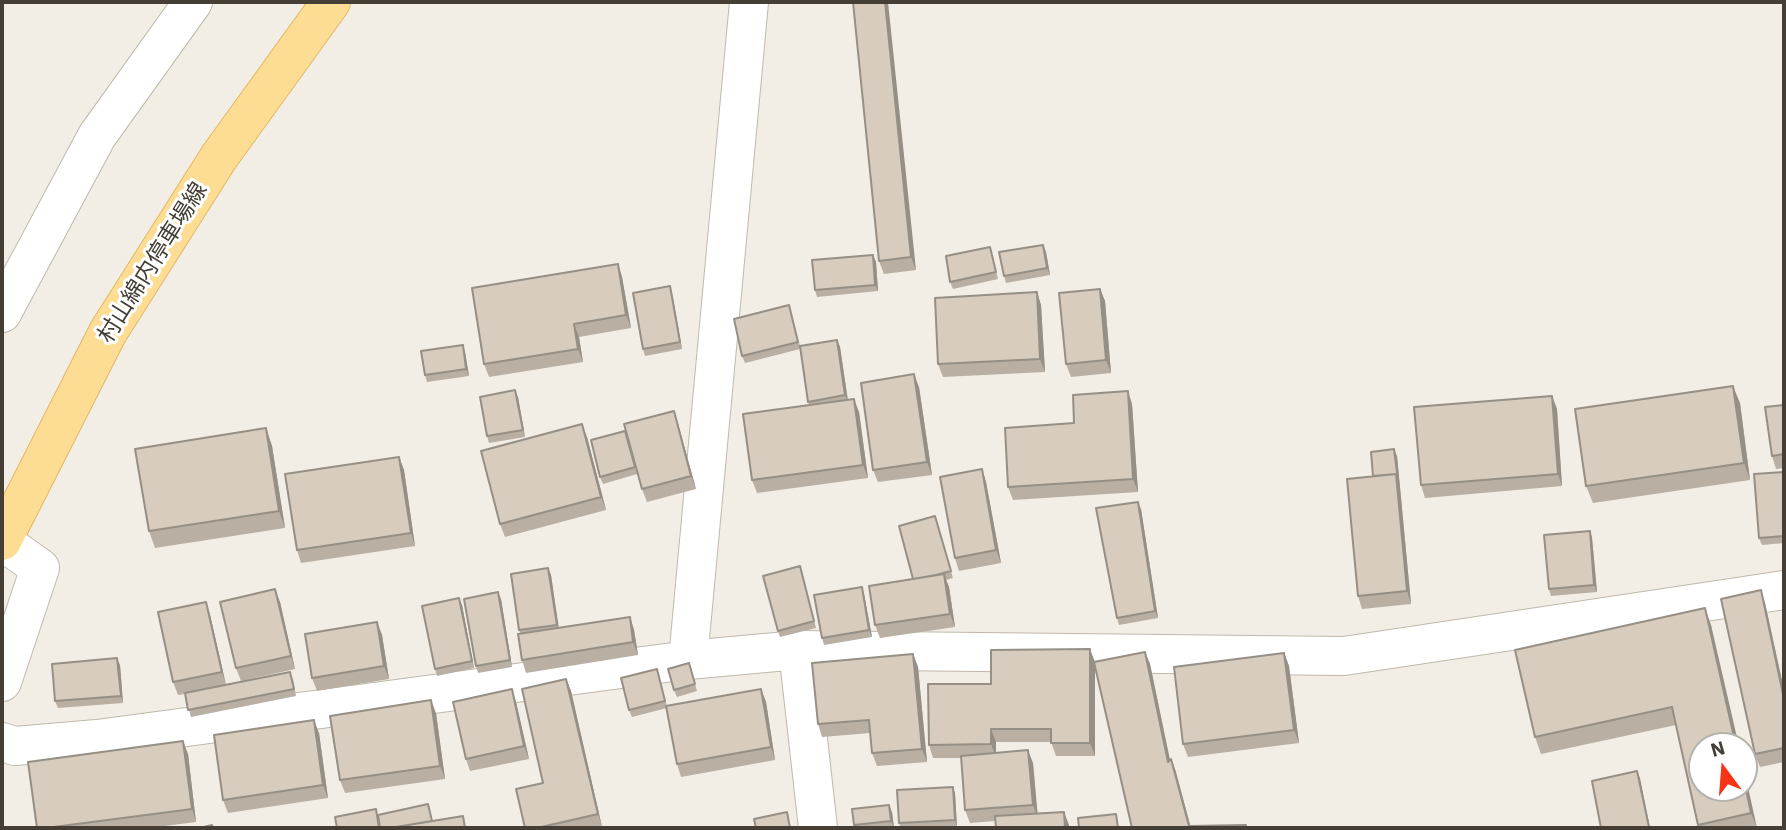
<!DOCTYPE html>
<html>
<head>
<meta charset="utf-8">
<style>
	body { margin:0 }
	#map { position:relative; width:1786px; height:830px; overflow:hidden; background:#f2eee5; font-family:"IBM Plex Sans",sans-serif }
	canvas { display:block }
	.frame { position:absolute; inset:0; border:4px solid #443e35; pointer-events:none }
	.north { position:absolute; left:1688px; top:732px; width:70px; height:70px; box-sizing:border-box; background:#fff; border:2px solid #b4b2ae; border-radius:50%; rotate:344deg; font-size:19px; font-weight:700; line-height:28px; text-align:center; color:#443e35 }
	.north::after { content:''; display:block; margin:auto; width:24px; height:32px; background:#f73318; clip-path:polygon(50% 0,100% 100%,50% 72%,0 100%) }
</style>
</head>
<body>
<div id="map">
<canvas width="1786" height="830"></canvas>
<div class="frame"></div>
<div class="north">N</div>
</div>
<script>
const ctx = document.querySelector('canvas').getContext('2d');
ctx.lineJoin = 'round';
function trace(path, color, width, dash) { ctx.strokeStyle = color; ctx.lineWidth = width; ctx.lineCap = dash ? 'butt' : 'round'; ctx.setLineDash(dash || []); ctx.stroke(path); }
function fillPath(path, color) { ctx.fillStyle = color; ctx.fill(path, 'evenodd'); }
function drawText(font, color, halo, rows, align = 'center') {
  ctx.font = font + ' "IBM Plex Sans","Noto Sans JP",sans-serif'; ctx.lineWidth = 6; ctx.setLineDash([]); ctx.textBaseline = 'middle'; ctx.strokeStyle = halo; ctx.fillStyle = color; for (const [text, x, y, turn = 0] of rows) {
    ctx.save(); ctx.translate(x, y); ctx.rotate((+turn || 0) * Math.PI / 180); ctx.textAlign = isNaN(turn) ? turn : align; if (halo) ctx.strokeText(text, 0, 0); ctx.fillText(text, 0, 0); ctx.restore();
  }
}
const minor = new Path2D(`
	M2 313 97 136 193 2
	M798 650 818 828
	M688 660 749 2
	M2 682 40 568 2 541
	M2 742 15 746 97 739 688 660 798 650 1344 656 1784 590`);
const major = new Path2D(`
	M2 541 108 332 219 157 331 2`);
trace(minor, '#c0b8ab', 40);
trace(major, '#e2b864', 40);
trace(minor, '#fff', 38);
trace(major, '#fddc94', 38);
fillPath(new Path2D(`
	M853 2 916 270 884 274 879 261Z
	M1043 245 1046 252 1050 275 1006 283 1004 276Z
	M990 247 998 279 953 289 950 282Z
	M873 255 876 262 878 291 817 297 815 290Z
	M618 264 622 277 631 328 579 337 583 362 489 377 484 364Z
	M1100 289 1105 301 1111 373 1071 377 1066 364Z
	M1037 292 1041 305 1045 372 943 377 938 364Z
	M672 293 682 349 645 356 643 349Z
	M789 305 800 346 837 340 840 347 848 400 859 412 868 478 757 493 752 480 809 405 800 349 745 363 742 356Z
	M465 352 469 376 427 382 425 375Z
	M919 387 932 475 878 482 873 470Z
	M1552 396 1557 409 1562 486 1425 498 1421 485Z
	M518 397 525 437 489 443 487 436Z
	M1740 403 1750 480 1593 503 1586 486Z
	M1132 404 1138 492 1013 500 1008 487 1074 423Z
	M1784 405V468L1776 469 1772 456Z
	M674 411 678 424 696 489 647 502 642 489Z
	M266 428 272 446 285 528 155 548 149 531Z
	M587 437 606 510 505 537 500 524Z
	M627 438 637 474 603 484 600 477Z
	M1397 456 1411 604 1362 609 1358 596 1373 476Z
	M399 457 404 470 415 546 301 563 297 550Z
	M982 469 986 482 1001 563 959 571 955 558Z
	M1784 472V543L1762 545 1759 538Z
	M1141 509 1158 618 1119 625 1117 618Z
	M935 516 953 578 946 580 949 587 955 627 880 638 875 625 913 579Z
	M1590 531 1592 538 1597 592 1551 596 1549 589Z
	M548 568 551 575 559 628 630 617 634 630 638 655 526 673 522 660 521 634 519 630Z
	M802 573 816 628 780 637 778 631Z
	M864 594 872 637 824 645 822 638Z
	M501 599 512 667 478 673 476 666Z
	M206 602 210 615 226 685 293 679 296 696 191 717 185 694 178 695 173 682Z
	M280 602 295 669 241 681 236 668Z
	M1765 603 1784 690V762L1760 767 1755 754Z
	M462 605 474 668 437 676 435 669Z
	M377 622 382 635 389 679 317 691 312 678Z
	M1711 625 1744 788 1757 828H1700L1676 725 1541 754 1535 737Z
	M1145 652 1150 664 1170 760 1171 759 1176 772 1132 828 1095 664V756H1056L1051 742H996V753L1033 763 1037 813 1069 825V828H996L995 821 970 823 965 810 961 758H933L929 745 1095 662Z
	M1284 653 1289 666 1299 743 1188 757 1183 744Z
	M913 654 918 667 927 762 877 766 872 753 870 733 822 737 818 724Z
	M689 663 697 691 677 697 674 690Z
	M120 665 123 703 58 708 55 701Z
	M657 669 667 706 761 689 766 702 775 760 681 777 677 764 667 708 632 717 629 710Z
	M566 679 571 691 602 827 525 828 543 783Z
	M516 702 529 759 470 771 466 759Z
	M436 713 445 779 345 793 340 780Z
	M319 733 328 798 228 813 223 800Z
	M188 754 196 822 149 828H37Z
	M955 793 957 827 901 828 899 823Z
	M892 812 894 828H855L854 825Z`), '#b9afa3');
fillPath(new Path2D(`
	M885 2H888L916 270 911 257Z
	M1043 245 1046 252 1050 275 1047 268Z
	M873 255 876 262 878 291 875 285Z
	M618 264 622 277 631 328 626 315Z
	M670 286 672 293 682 349 680 342Z
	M1100 289 1105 301 1111 373 1106 360Z
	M1037 292 1041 305 1045 372 1040 359Z
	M574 324 579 337 583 362 578 349Z
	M837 340 840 347 848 402 845 395Z
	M463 345 465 352 469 376 466 369Z
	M914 374 919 387 932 475 927 462Z
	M1733 386 1740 403 1750 480 1744 463Z
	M515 390 518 397 525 437 523 430Z
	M1128 391 1132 404 1138 492 1133 479Z
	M1552 396 1557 409 1562 486 1558 474Z
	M854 399 859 412 868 478 863 465Z
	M674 411 678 424 696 489 691 476Z
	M582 424 587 437 606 510 601 497Z
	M266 428 272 446 285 528 279 511Z
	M1394 449 1397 456 1400 487 1411 604 1407 591Z
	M399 457 404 470 415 546 411 533Z
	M982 469 986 482 1001 563 996 550Z
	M1138 502 1141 509 1158 618 1155 611Z
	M1590 531 1592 538 1597 592 1594 585Z
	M548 568 551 575 559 632 557 625Z
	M944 574 949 587 955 627 950 614Z
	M862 587 864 594 872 637 869 630Z
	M275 589 280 602 295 669 291 656Z
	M1761 590 1765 603 1784 690V699Z
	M498 592 501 599 512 667 510 660Z
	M459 598 462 605 474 668 472 661Z
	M206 602 210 615 226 685 222 672Z
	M1705 608 1711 625 1739 746H1736Z
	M630 617 634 630 638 655 633 642Z
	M377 622 382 635 389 679 384 666Z
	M1090 649 1095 662V756L1090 743Z
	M1145 652 1150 664 1173 775 1168 762Z
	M1284 653 1289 666 1299 743 1294 730Z
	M913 654 918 667 927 762 922 749Z
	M117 658 120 665 123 703 121 696Z
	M566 679 571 691 602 827 598 814Z
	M512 689 516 702 529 759 524 746Z
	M761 689 766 702 775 760 771 747Z
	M431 700 436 713 445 779 440 766Z
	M314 720 319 733 328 798 323 785Z
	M991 729 996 742V757L991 744Z
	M183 741 188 754 196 822 192 809Z
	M1028 750 1033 763 1038 818 1033 805Z
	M1171 759 1176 772 1191 828H1190Z
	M1744 769 1757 828 1751 813 1744 780Z
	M1637 771 1640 778 1650 828 1649 827Z
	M953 787 955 793 957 827 955 820Z
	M889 805 892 812 894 828 891 821Z
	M1064 812 1069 825V828H1065Z`), '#968f85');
const building = new Path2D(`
	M853 2H885L911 257 879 261Z
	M1043 245 1047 268 1004 276 999 252Z
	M990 247 996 272 950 282 946 256Z
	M873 255 875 285 815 290 812 260Z
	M618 264 626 315 574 324 578 349 484 364 472 288Z
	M670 286 680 342 643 349 633 293Z
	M1100 289 1106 360 1066 364 1059 293Z
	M1037 292 1040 359 938 364 935 298Z
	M789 305 798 342 742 356 734 319Z
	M837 340 845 395 808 402 800 346Z
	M463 345 466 369 425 375 421 351Z
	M914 374 927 462 873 470 861 383Z
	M1733 386 1744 463 1586 486 1575 409Z
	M515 390 523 430 487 436 480 397Z
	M1128 391 1133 479 1008 487 1005 428 1074 423 1073 395Z
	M1552 396 1558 474 1421 485 1414 407Z
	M854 399 863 465 752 480 743 414Z
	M1784 405V454L1772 456 1765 407Z
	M674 411 691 476 642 489 624 424Z
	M582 424 601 497 500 524 481 451Z
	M266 428 279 511 149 531 135 449Z
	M625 431 635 467 600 477 591 440Z
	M1394 449 1398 480 1396 474 1373 476 1371 452Z
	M399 457 411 533 297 550 285 474Z
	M982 469 996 550 955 558 940 477Z
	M1784 472V536L1759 538 1754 474Z
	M1396 474 1407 591 1358 596 1347 479Z
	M1138 502 1155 611 1117 618 1096 508Z
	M935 516 951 571 936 575 913 579 899 526Z
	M1590 531 1594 585 1549 589 1544 535Z
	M800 566 814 621 778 631 763 576Z
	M548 568 557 625 519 630 511 574Z
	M944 574 950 614 875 625 869 586Z
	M862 587 869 630 822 638 814 595Z
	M275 589 291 656 236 668 220 602Z
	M1761 590 1784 699V748L1755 754 1721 599Z
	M498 592 510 660 476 666 464 599Z
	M459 598 472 661 435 669 422 606Z
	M206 602 222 672 173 682 158 612Z
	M1705 608 1736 746H1702V788H1744V780L1751 813 1698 825 1672 707 1535 737 1515 650Z
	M630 617 633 642 522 660 518 634Z
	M377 622 384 666 312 678 305 634Z
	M1090 649V743H1051V729H991V744L929 745 928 684H991V650Z
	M1145 652 1168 762 1171 759 1189 826 1246 825V828H1132L1094 662Z
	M1284 653 1294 730 1183 744 1174 667Z
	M913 654 922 749 872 753 869 720 818 724 812 663Z
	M117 658 121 696 55 701 52 664Z
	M689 663 695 684 674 690 668 669Z
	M657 669 665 701 629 710 621 678Z
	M290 672 294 689 188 710 185 693Z
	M566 679 598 814 537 828H525L516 789 543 783 522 689Z
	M512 689 524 746 466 759 453 702Z
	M761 689 771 747 677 764 666 706Z
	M431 700 440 766 340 780 330 716Z
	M314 720 323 785 223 800 214 735Z
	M183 741 192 809 46 828H37L28 762Z
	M1028 750 1033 805 965 810 961 756Z
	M1637 771 1649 827 1601 828 1592 781Z
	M953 787 955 820 899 823 897 790Z
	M428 804 432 821 390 828H380L378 815Z
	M889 805 891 821 854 825 852 809Z
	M376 809 379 828H337L335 817Z
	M787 812 790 828H756L754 819Z
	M1064 812 1065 828H996L995 816Z
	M1116 814 1118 828H1079L1078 818Z
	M463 816 465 828H390Z
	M212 825 213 828H200Z`);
fillPath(building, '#d7ccbe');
trace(building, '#968f85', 2);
drawText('23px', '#443e35', '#fff', [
	["村山綿内停車場線",153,263,-58]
]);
</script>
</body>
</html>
